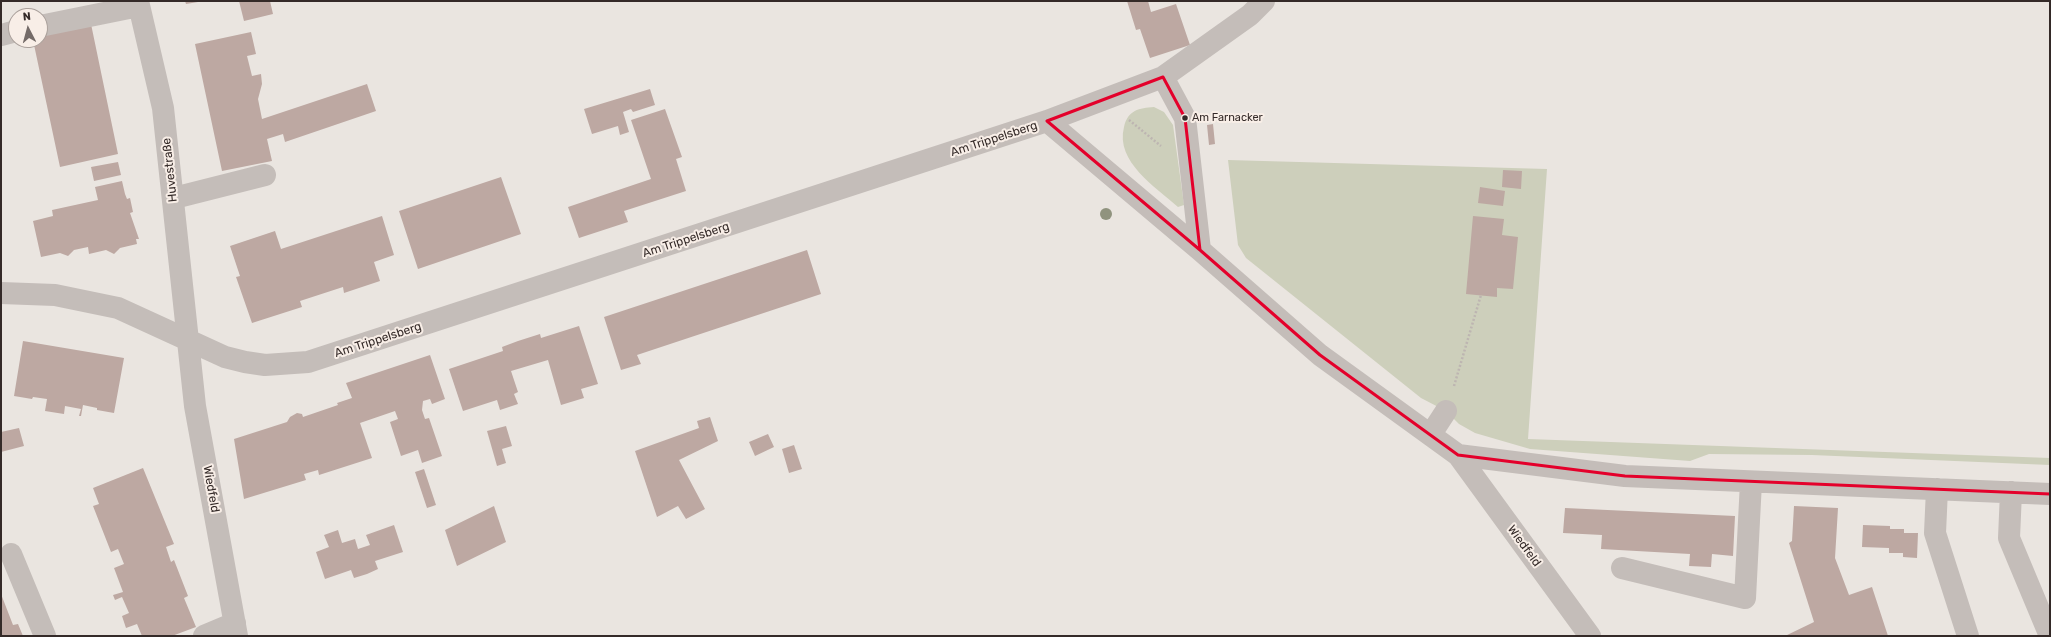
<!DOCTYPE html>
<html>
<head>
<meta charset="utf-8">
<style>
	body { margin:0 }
	#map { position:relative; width:2051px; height:637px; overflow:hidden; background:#eae5e0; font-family:Rubik,sans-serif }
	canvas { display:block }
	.frame { position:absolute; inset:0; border:2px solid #342a28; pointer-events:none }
	.north { position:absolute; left:8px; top:8px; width:40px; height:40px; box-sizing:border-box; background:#f8eee7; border:1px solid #aaa09b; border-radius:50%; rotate:354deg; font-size:11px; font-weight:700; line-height:16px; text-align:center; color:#342a28 }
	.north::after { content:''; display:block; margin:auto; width:14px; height:18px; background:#746b68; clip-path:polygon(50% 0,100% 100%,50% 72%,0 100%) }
</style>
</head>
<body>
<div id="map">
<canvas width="2051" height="637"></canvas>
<div class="frame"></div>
<div class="north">N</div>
</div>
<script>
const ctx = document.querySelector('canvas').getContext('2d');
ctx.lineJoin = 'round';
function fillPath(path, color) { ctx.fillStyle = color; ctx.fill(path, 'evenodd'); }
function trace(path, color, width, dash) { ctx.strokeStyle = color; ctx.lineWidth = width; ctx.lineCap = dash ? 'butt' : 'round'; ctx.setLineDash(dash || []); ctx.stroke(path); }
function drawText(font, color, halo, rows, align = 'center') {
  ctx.font = font + ' Rubik,sans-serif'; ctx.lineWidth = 4; ctx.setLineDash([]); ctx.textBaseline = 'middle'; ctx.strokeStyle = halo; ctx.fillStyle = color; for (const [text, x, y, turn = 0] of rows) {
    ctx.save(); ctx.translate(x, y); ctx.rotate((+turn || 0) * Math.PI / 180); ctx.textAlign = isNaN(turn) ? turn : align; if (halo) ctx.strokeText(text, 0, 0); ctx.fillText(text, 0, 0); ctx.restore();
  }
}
fillPath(new Path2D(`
	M1154 107 1164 112 1173 125 1184 205 1178 207C1156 187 1115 162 1124 127 1128 110 1139 108 1154 107Z
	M1228 160 1547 169 1528 439 2050 458V465L1812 455 1709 454 1690 461 1530 449 1475 433 1459 424 1446 411 1421 398 1246 258 1238 245Z`), '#cdcfbb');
fillPath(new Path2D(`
	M185 1H198V2L186 4Z
	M239 1H270L273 14 244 21Z
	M1127 1H1148L1151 12 1176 4 1190 45 1150 58 1140 29 1136 30Z
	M91 24 118 154 60 167 33 40H40V34Z
	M251 32 256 54 247 56 252 76 261 74 262 84 258 99 262 119 367 84 376 111 285 142 283 134 267 139 272 161 222 171 195 44Z
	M650 89 655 105 633 112 631 109 623 112 629 132 620 135 618 126 592 134 584 109Z
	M665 109 682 157 676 159 686 191 624 211 628 222 579 238 568 207 651 179 631 120Z
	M1213 124 1215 144 1209 145 1207 125Z
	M118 162 121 175 94 181 91 167Z
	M1503 170 1522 171 1521 189 1502 187Z
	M501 177 521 234 418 269 399 211Z
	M122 181 125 194 127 199 130 198 133 212 130 213 139 239H136L137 244 120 248 114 254 106 250 89 254 88 247 74 250 68 256 60 253 41 257 33 221 53 216 52 210 98 200 95 187Z
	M1480 187 1505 191 1503 206 1478 203Z
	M382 216 394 255 374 262 380 281 344 293 343 287 300 301 302 307 252 323 236 277 240 276 230 246 275 231 281 249Z
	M1473 216 1504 219 1502 235 1518 237 1513 289 1497 288V297L1466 294Z
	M807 250 821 294 637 355 641 364 621 370 604 317Z
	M579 326 598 384 581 389 584 398 561 405 548 360 511 371 518 392 514 394 518 404 500 410 497 400 463 411 449 369 503 351 502 347 518 341 540 334 541 338Z
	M23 341 124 358 114 413 97 410V408L83 405 81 416H79L81 409 65 406 64 414 45 411 47 399 33 397 32 399 14 396Z
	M430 355 445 399 432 404 430 399 423 401 422 410 425 419 429 418 442 456 422 463 418 450 401 456 390 422 398 419 395 411 360 423 372 458 319 475 318 470 304 474 306 480 244 499 234 439 287 422 290 417 297 413 302 414 303 417 338 405 337 403 352 398 346 383Z
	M710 417 718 441 679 460 705 509 686 519 678 506 657 517 635 451 699 428 697 421Z
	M506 426 512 446 502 449 506 463 497 466 487 431Z
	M19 428 24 446 1 452V432Z
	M768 434 774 447 755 456 749 442Z
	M794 445 802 469 789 473 782 449Z
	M143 468 174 544 166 547 171 562 174 560 188 596 184 598 196 627 172 636H142L137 624 126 628 122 616 129 613 122 597 115 600 113 595 123 592 114 568 124 564 118 549 111 552 93 506 99 504 93 488Z
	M424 469 436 505 427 508 415 472Z
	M494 506 506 542 457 566 445 530Z
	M1794 506 1838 508 1835 558 1849 595 1872 587 1888 636H1785L1814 622 1789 543 1792 541Z
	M1565 508 1735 516 1733 556 1712 554 1711 567 1689 566 1690 554 1601 549 1602 535 1563 533Z
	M394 525 403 552 375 561 378 569 367 574 354 578 351 570 325 579 316 552 329 547 324 535 338 530 342 543 355 539 358 549 370 545 366 535Z
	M1863 525 1890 526V529H1904V533H1918L1917 558 1903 557V553H1889V548L1862 547Z
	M1 594 13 625 18 624 23 636H1Z`), '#bda8a2');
trace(new Path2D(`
	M1129 120 1161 146
	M1454 386 1481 295`), '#bdb5b1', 2.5, [2, 2]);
trace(new Path2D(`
	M138 1 163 108 195 406 237 636
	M40 26 139 6
	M1 35 16 31
	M1163 77 1185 118 1200 250
	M1047 121 1200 250 1320 355 1458 455 1625 476 2050 494
	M174 198 265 175
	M1 293 55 295 118 308 225 357 245 362 265 365 308 362 1047 121 1163 77 1250 15 1264 1
	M1431 434 1446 411
	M1458 455 1590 636
	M1937 489 1935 533 1968 636
	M2011 492 2009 538 2050 636
	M11 554 45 636
	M1622 568 1745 598 1751 482
	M204 636 235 623`), '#c4bdb9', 22);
trace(new Path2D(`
	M1163 77 1185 118 1200 250
	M1047 121 1200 250 1320 355 1458 455 1625 476 2050 494
	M1047 121 1163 77`), '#e4002b', 3);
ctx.fillStyle = '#90937e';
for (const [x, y] of [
	[1106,214]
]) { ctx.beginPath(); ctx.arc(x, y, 6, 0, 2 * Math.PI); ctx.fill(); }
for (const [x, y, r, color] of [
	[1185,118,3.5,"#342a28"]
]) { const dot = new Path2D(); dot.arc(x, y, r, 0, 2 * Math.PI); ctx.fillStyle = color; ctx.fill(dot); trace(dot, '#f8eee7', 1.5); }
drawText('11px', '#342a28', '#f8eee7', [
	["Am Farnacker",1192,118]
], 'left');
drawText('12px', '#342a28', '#f8eee7', [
	["Am Trippelsberg",994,139,-18],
	["Huvestraße",170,170,-96],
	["Am Trippelsberg",686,240,-18],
	["Am Trippelsberg",378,340,-18],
	["Wiedfeld",211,489,80],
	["Wiedfeld",1524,546,54]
]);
</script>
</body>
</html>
